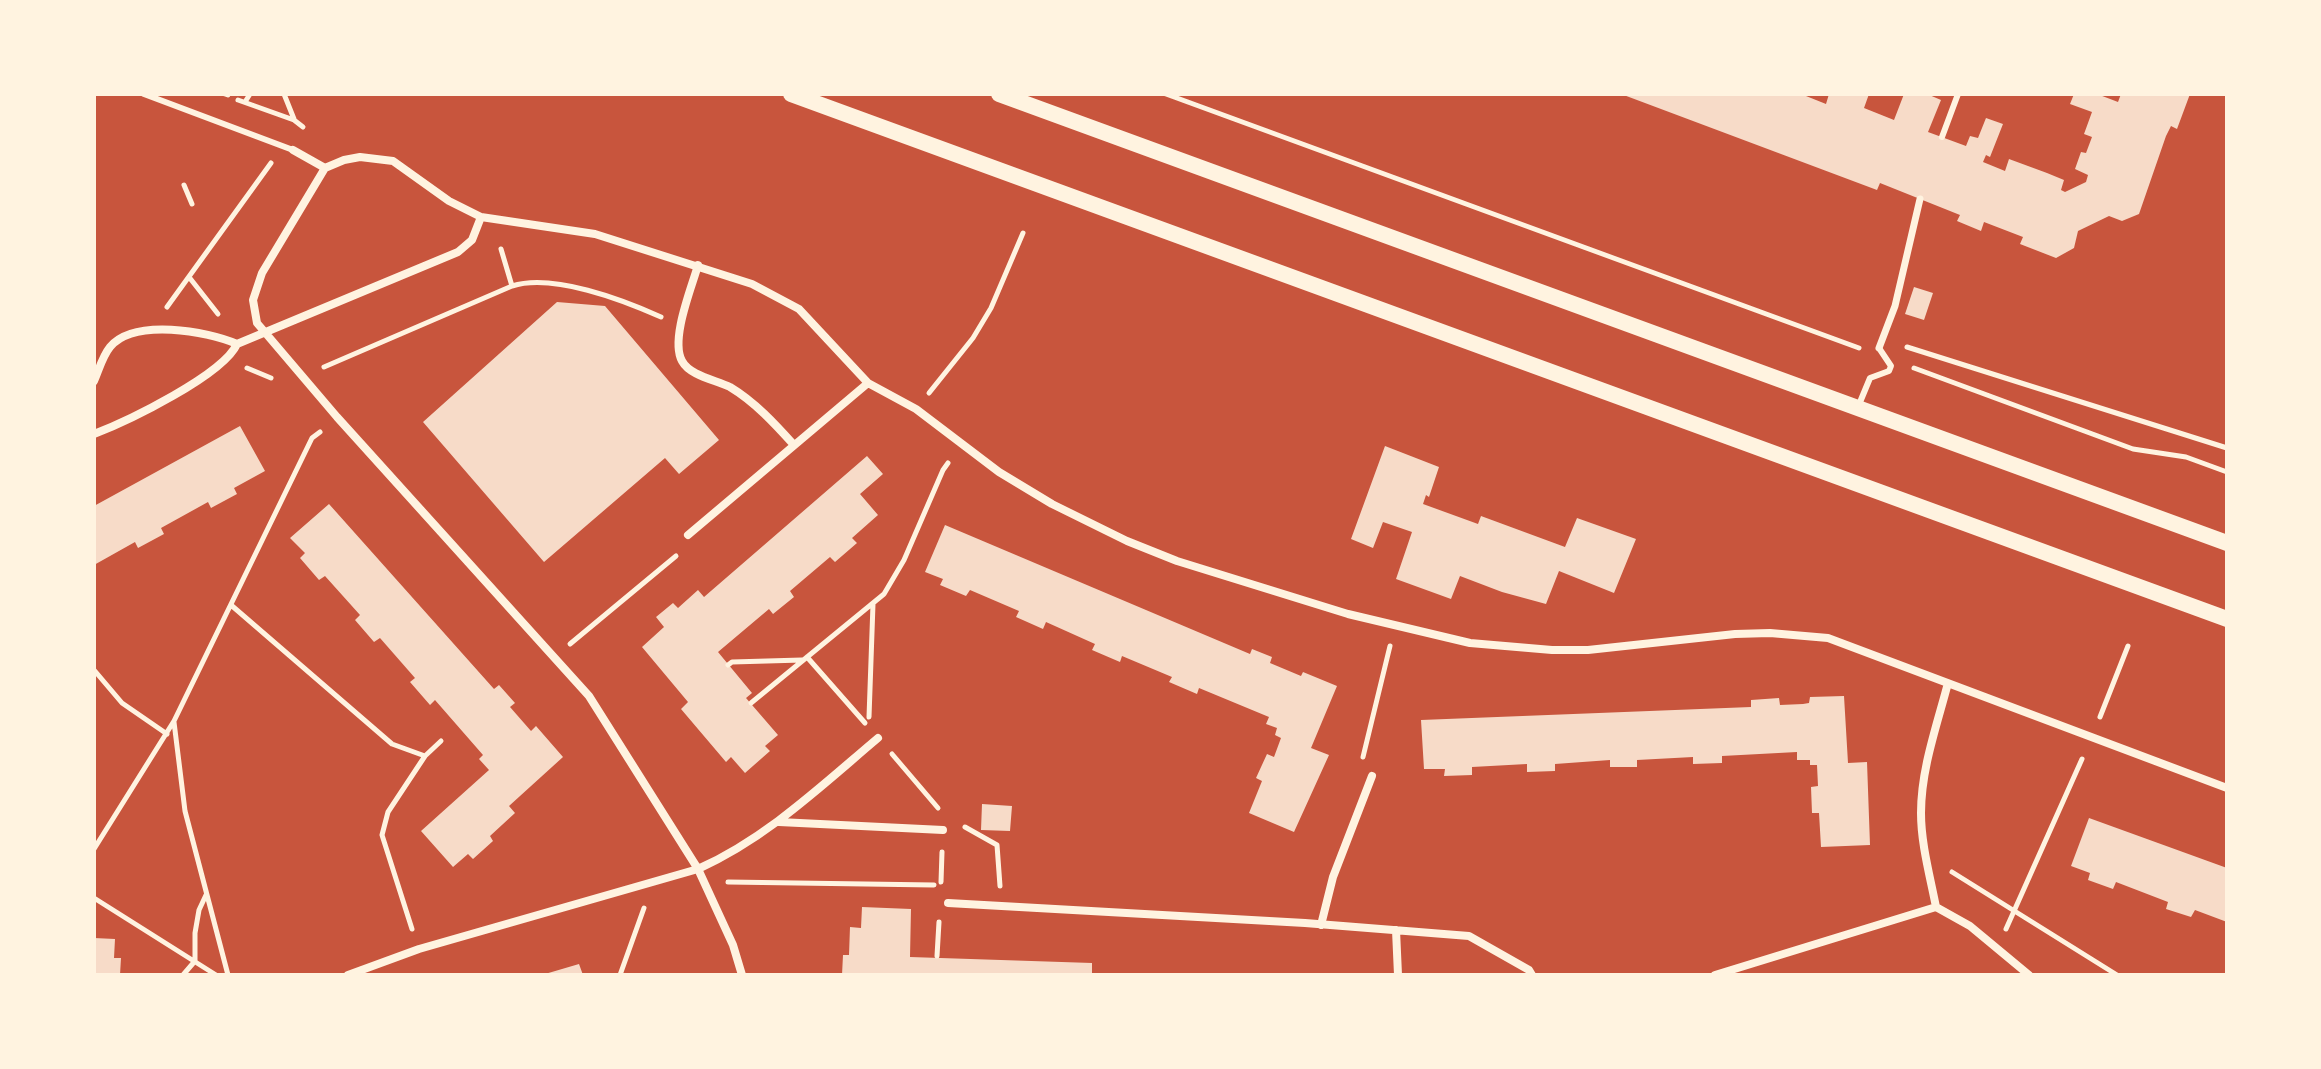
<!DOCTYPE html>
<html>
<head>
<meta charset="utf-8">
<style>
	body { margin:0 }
	#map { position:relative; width:2321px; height:1069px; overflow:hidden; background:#c8553d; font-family:Karla,sans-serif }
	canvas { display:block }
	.frame { position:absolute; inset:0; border:96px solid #fff3e0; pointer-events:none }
</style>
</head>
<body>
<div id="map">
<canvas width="2321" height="1069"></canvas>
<div class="frame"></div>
</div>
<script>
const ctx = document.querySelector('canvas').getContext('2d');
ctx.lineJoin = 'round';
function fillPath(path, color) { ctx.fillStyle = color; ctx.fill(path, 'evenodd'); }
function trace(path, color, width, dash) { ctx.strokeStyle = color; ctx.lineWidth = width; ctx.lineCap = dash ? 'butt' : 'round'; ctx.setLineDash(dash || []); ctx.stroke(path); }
fillPath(new Path2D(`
	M1621 94H1801L1826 104 1829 94H1869L1864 108 1894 120 1904 94H1927L1941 100 1928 132 1966 146 1970 136 1978 138 1986 118 2003 124 1990 157 1986 155 1983 162 2005 171 2009 159 2047 173 2064 180 2061 190 2065 192 2086 182 2088 175 2075 169 2081 152 2086 153 2092 137 2084 134 2092 112 2070 104 2074 94H2097L2118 102 2121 94H2190L2177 129 2171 126 2166 136 2139 214 2122 221 2109 216 2078 231 2074 248 2056 258 2020 244 2023 237 1984 222 1981 231 1957 221 1960 215 1880 183 1877 190Z
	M1914 287 1933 293 1924 320 1905 314Z
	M557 302 605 306 719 440 679 474 665 458 544 562 423 422Z
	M240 426 265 471 234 488 237 494 211 508 208 502 161 528 164 534 138 548 135 542 94 565V506Z
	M1385 446 1439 467 1429 497 1426 495 1423 504 1478 524 1481 516 1565 547 1577 518 1636 539 1614 593 1559 571 1546 604 1502 592 1460 576 1451 599 1396 579 1412 532 1383 522 1373 548 1351 539Z
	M867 456 883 474 860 494 878 515 852 538 857 543 835 562 830 557 790 591 794 597 773 614 769 609 718 652 752 693 746 698 778 735 765 746 770 751 745 773 731 757 726 762 681 709 688 702 642 647 664 627 656 617 673 603 678 608 698 590 704 597Z
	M329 504 494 689 499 685 515 703 510 707 531 731 536 726 563 757 509 806 515 813 490 836 493 841 473 859 468 854 453 867 421 831 489 770 479 759 483 755 435 700 430 705 410 682 415 678 380 638 374 642 355 620 360 615 325 576 319 580 300 558 305 553 290 538Z
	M945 525 1250 654 1252 649 1272 657 1270 663 1301 676 1303 672 1337 686 1311 748 1329 755 1294 832 1249 813 1262 781 1256 778 1267 754 1274 757 1281 738 1275 735 1277 728 1266 724 1269 717 1199 688 1197 694 1169 682 1172 677 1122 656 1120 662 1092 650 1095 644 1046 622 1043 629 1016 617 1019 611 970 590 966 596 940 585 943 579 925 572Z
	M1844 696 1848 763 1867 762 1870 845 1821 847 1819 813H1812L1811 787 1818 786 1817 765H1810V760H1797V752L1722 756V763L1693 764V757L1637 760V767H1610V760L1555 764V771L1527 772V764L1472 767V775L1444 776 1445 769H1424L1421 720 1751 707V700L1779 698 1780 705 1803 704 1809 703 1810 697Z
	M982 804 1012 806 1010 831 981 830Z
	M2089 818 2227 868V922L2195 910 2191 917 2166 909 2168 902 2116 882 2113 889 2088 880 2090 873 2071 866Z
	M862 907 911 909 910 957 1092 963V975H842L843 955H849L850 927 861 928Z
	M94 938 115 939 114 958H121L120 975H94Z
	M579 964 583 975H545V974Z`), '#f7dbc8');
trace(new Path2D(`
	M225 94 228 95
	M284 94 294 119
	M1166 94 1859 348
	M238 100 294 120 303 127
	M245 102 250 94
	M184 185 192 204
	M189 277 218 314
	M512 286C553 273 623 300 661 317
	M167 307 271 163
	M1907 347 2227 448
	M324 367 512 286 501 249
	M247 368 271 378
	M1914 368 2133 449 2186 457 2227 472
	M929 393 973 338 991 308 1023 233
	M231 605 392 744 425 756
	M570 644 676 556
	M807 657 865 723
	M728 665 732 662 802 660
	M94 670 122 703 167 734
	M751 703 884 594 904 560 943 470 948 463
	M869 717 873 604
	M2100 717 2128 646
	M174 722 185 811 228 975
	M892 754 938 808
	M1363 757 1390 646
	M965 827 997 845 1000 886
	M94 849 174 721 312 438 320 432
	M1952 872 2117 975
	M728 882 934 885
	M941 882 942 852
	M94 898 216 975
	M412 929 382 835 388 812 425 756 441 741
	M2006 929 2082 759
	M937 956 939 922
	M183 975 195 961V933L199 910 206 895
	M620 975 644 908`), '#fff3e0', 5);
trace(new Path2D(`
	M144 94 293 150
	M1942 137 1958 94
	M1858 407 1870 378 1889 371 1891 366 1879 348`), '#fff3e0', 6);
trace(new Path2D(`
	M1879 348 1895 306 1920 199`), '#fff3e0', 7);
trace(new Path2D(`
	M293 150 325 168
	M325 168 344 160 360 157 393 161 449 201 481 217 595 234 752 284 799 309 868 383 916 409 999 472 1052 504 1127 541 1177 561 1348 614 1470 643 1552 650H1588L1735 634 1770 633 1828 638 2227 788
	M325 168 262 273 253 300 257 323 337 417 589 696 698 869 733 945 742 975
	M698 265C692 287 670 339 682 361 690 376 716 380 730 387 755 402 775 424 794 445
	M94 381C99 370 102 357 110 347 134 318 207 331 237 344
	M94 434C128 421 223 375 237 344L458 252 472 240 481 217
	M688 535 868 383
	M779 822 943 830
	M948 903 1305 923 1469 936 1529 970 1532 975
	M1936 907C1930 876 1921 844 1921 813 1921 769 1937 725 1948 683
	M1321 925 1333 877 1372 776
	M1396 930 1398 975
	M348 975 419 949 698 869C767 838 821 786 878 738
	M1715 975 1936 907 1970 926 2029 975`), '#fff3e0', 8);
trace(new Path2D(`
	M791 94 2227 619
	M999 94 2227 543`), '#fff3e0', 16);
</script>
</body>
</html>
